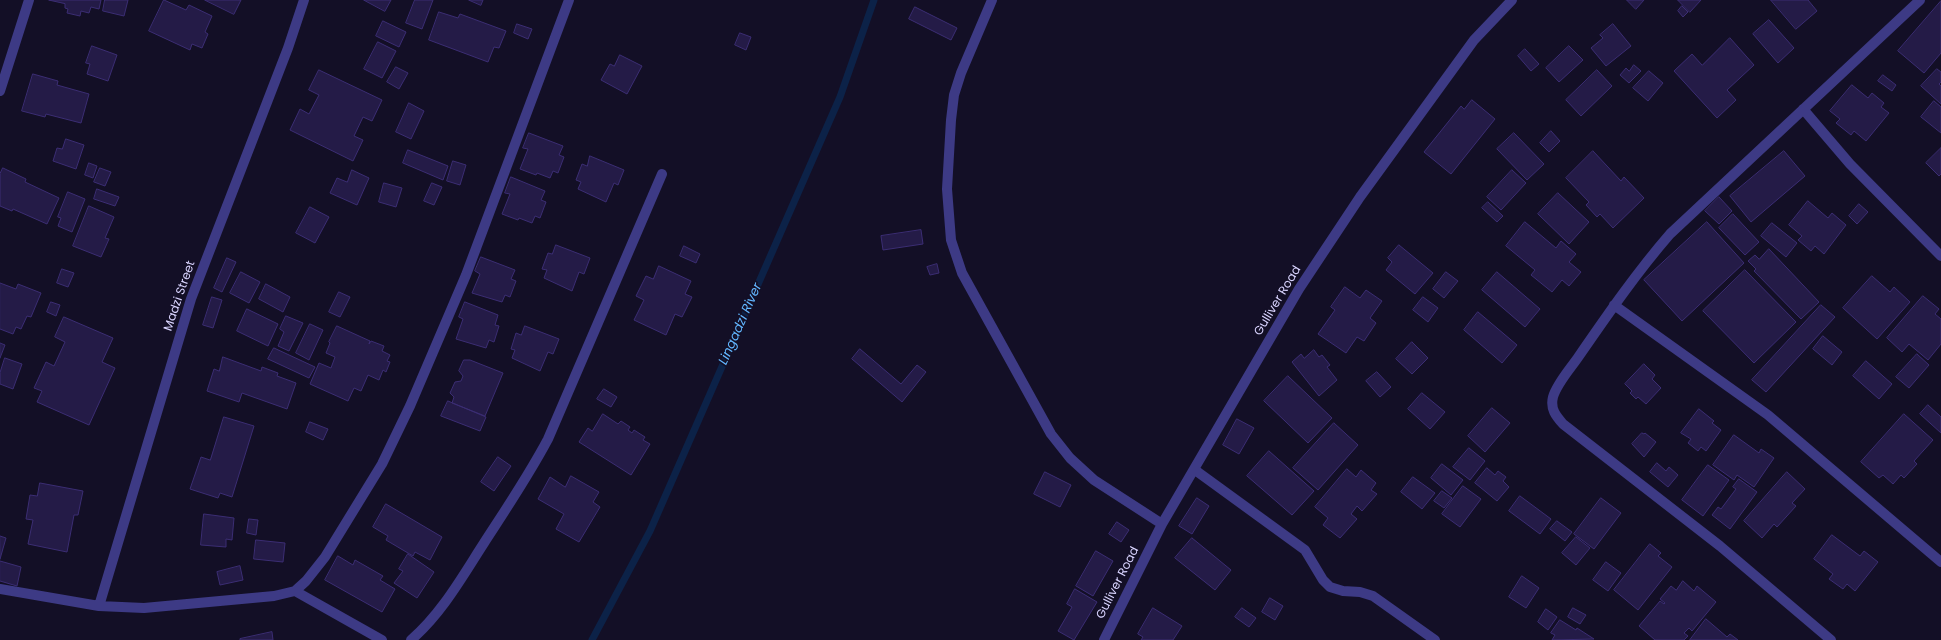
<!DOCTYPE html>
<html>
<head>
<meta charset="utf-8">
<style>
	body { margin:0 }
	canvas { display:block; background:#130f26 }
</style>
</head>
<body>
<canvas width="1941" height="640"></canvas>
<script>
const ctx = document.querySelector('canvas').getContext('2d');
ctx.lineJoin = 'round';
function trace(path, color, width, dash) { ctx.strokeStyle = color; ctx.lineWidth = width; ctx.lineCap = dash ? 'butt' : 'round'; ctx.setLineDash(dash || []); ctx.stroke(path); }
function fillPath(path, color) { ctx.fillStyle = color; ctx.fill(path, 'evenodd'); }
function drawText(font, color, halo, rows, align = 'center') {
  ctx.font = font + ' Poppins,sans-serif'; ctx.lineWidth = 3.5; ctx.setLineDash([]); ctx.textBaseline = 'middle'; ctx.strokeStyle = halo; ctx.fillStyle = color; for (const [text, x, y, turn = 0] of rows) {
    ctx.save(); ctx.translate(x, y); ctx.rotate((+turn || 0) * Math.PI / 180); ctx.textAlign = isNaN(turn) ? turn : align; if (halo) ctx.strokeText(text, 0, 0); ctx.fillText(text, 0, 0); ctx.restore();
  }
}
trace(new Path2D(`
	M592 640 650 531 840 97 874 0`), '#0c2248', 7);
const building = new Path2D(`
	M49 0H101L99 9 91 7 89 13 81 11 80 16 67 13 68 9 65 8V4Z
	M105 0H128L124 16 103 11Z
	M164 0 186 10 189 5 212 16 205 32 208 34 202 48 192 44 190 50 149 31Z
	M205 0H241L234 14Z
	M364 0H391L385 11Z
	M415 0H433L422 29 406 23Z
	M469 0H483L481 5Z
	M1627 0H1644L1636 9Z
	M1678 0H1701L1690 12Z
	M1771 0H1808L1817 11 1796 29Z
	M1941 1V53L1924 73 1898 51Z
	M1682 6 1688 12 1683 17 1678 11Z
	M915 7 957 28 951 40 909 19Z
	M439 12 458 18 460 14 506 31 499 48 494 47 488 62 429 40Z
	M1769 20 1794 48 1778 63 1753 34Z
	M383 21 406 32 399 47 376 36Z
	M517 24 532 29 528 39 514 33Z
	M1613 24 1631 46 1606 66 1591 48 1603 38 1600 35Z
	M740 33 751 37 746 50 735 45Z
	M1730 38 1754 65 1727 90 1736 100 1717 118 1674 71 1692 54 1702 65Z
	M378 42 396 51 382 78 364 69Z
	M92 46 117 55 108 81 87 74 90 64 86 63Z
	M1569 46 1583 60 1559 82 1546 68Z
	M1525 49 1539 64 1531 71 1518 56Z
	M620 55 642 66 627 94 601 80 610 64 614 66Z
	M1634 65 1641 71 1629 83 1620 75 1626 68 1629 71Z
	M396 67 408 73 399 89 387 82Z
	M1937 69 1941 72V82L1939 84 1941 86V104L1921 86Z
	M319 70 382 100 372 121 363 117 354 136 363 140 353 161 290 130 300 109 309 114 319 95 309 90Z
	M1597 70 1612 86 1581 116 1566 100Z
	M1649 71 1663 83 1648 101 1633 88Z
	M33 74 58 81 57 85 89 94 81 123 46 114 45 117 22 111Z
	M1883 75 1896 85 1892 91 1878 81Z
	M1852 85 1868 98 1872 93 1884 103 1881 107 1889 113 1866 141 1854 131 1851 135 1836 123 1840 119 1830 111Z
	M1472 100 1495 119 1451 174 1424 152 1461 106 1464 109Z
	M1934 101 1941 107V133L1921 117Z
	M409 103 424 111 411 139 396 132Z
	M1551 131 1560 141 1549 152 1540 143Z
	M529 133 563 146 559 155 564 157 558 173 553 171 550 178 537 173 536 175 520 169 528 149 523 148Z
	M1514 133 1544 164 1527 180 1497 149Z
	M66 139 84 145 76 169 53 161 57 148 62 149Z
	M1941 148V174L1939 176 1926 163Z
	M408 150 448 166 443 180 403 163Z
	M1593 151 1621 181 1624 177 1644 198 1613 228 1600 214 1597 217 1586 205 1589 202 1566 178Z
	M1784 151 1805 176 1751 222 1730 196Z
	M590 156 624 170 618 185 614 183 606 202 578 189 581 182 576 180 582 164 587 166Z
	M453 161 466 165 460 185 447 181Z
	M89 163 97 166 93 178 85 175Z
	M3 168 26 179 25 182 59 198 47 224 13 209 12 211 0 206V174Z
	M100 168 111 172 105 186 94 182Z
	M352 170 369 178 357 205 330 193 337 178 347 182Z
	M1512 170 1526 183 1501 210 1487 197Z
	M511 177 545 191 541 200 546 202 540 218 535 216 532 223 519 218 518 220 502 214 510 194 505 193Z
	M384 183 402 188 396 207 379 202Z
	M432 183 442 187 434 205 424 201Z
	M97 189 119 197 115 206 94 199Z
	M68 192 85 199 72 232 58 226 61 218 58 217Z
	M1558 193 1589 222 1569 244 1538 214Z
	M1719 197 1732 211 1719 224 1705 211Z
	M1808 201 1828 218 1832 213 1846 225 1824 254 1815 246 1811 251 1798 240 1802 236 1789 225Z
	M1488 202 1503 216 1497 222 1482 208Z
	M1859 204 1868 212 1857 224 1849 216Z
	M89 206 114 217 105 238 109 239 101 257 73 246Z
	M310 207 329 217 315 243 296 233Z
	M1733 214 1759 242 1745 255 1719 228Z
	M1525 222 1556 248 1561 241 1576 254 1569 262 1581 272 1569 286 1562 280 1552 292 1531 275 1535 270 1506 246Z
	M1707 222 1744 263 1682 321 1644 280Z
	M1772 223 1797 243 1786 257 1761 236Z
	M921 230 923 244 883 250 881 236Z
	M556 245 590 258 584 274 579 272 572 291 544 278 547 270 542 269 548 253 552 254Z
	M1399 245 1433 273 1415 294 1386 270 1392 262 1388 258Z
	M684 246 700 254 696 263 680 256Z
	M1769 249 1819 302 1801 319 1754 271 1756 269 1748 261 1755 255 1759 259Z
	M481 257 515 270 511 279 516 281 510 297 505 295 502 302 472 293 480 274 475 271Z
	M227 258 236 262 222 292 214 288Z
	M937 264 939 273 930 275 927 267Z
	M659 266 691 281 685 294 692 297 682 317 675 314 666 335 634 320 644 300 636 296 646 276 653 279Z
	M62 269 74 273 68 287 57 283Z
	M1745 270 1796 322 1754 363 1703 311Z
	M241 272 260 282 249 303 230 293Z
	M1446 272 1458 281 1444 298 1433 289Z
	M1497 272 1540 309 1525 327 1482 290Z
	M1872 276 1890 292 1894 287 1910 302 1877 339 1843 308Z
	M0 283 16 289 18 284 41 293 31 317 27 316 21 329 16 327 13 334 0 329Z
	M266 284 290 297 283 312 259 299Z
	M1345 287 1360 298 1366 290 1382 301 1370 318 1376 323 1364 341 1357 337 1346 353 1318 334 1335 310 1331 307Z
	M339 292 350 297 340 317 329 312Z
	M1923 296 1939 309 1935 314 1941 319V344L1928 360 1909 344 1902 352 1887 338Z
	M212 297 222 300 213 328 203 325Z
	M1423 297 1438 308 1428 322 1413 310Z
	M51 302 60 305 56 316 47 312Z
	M465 302 498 315 495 325 499 326 494 342 489 340 486 348 456 339 463 319 459 317Z
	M1821 305 1835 317 1766 392 1752 380Z
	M247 309 278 324 268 346 237 331Z
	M1478 312 1517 345 1502 363 1464 330Z
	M286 316 303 323 289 351 278 346 284 332 280 329Z
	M64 317 113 338 102 362 115 368 89 425 37 402 42 391 34 388 46 362 54 366 65 342 55 337Z
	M310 324 323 330 309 360 296 353Z
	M337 326 370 341 369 344 371 341 384 346 382 351 390 355 387 361 390 362 386 372 383 370 379 380 368 375 361 391 354 388 348 401 310 384 319 363 331 368 335 357 326 353 330 343 329 342Z
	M525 326 559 339 553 354 548 352 540 371 512 358 515 350 511 349 516 333 521 335Z
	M1823 336 1842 352 1832 365 1813 349Z
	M1412 342 1428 358 1412 374 1396 359Z
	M0 343 5 345 0 358Z
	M274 348 315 367 309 378 268 359Z
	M860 349 901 384 917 365 926 372 902 402 852 359Z
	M1314 350 1319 357 1322 355 1330 365 1327 367 1337 380 1319 396 1292 362 1301 354 1304 358Z
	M1917 354 1929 365 1909 388 1896 377Z
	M223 357 261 371 262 367 278 373 277 376 296 383 287 409 242 393 239 402 207 391 214 369 219 371Z
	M5 358 22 364 13 389 0 384V373Z
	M464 360H470L503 373 485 416 452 403 454 397 450 393 455 382 461 381 463 376 459 371Z
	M1866 361 1892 384 1879 399 1853 376Z
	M1644 364 1655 375 1652 379 1661 388 1646 404 1638 397 1636 399 1630 393 1632 391 1625 384Z
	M1377 372 1391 387 1380 397 1366 381Z
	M1288 376 1332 418 1308 443 1264 401Z
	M604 389 617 397 611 407 597 399Z
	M1422 393 1445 412 1430 429 1408 409Z
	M448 401 486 417 480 431 441 416Z
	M1928 405 1941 417V433L1920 414Z
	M1492 408 1510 423 1485 452 1468 436Z
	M1699 409 1714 421 1712 423 1721 430 1706 451 1701 447 1698 451 1688 443 1691 439 1681 433Z
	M603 414 618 424 621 421 630 427 628 430 632 433 634 430 645 437 643 440 650 444 631 475 579 442 588 428 592 431Z
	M1904 414 1933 440 1914 461 1917 464 1904 478 1901 475 1893 484 1883 475 1879 478 1861 462Z
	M224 417 254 426 232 497 220 493 218 498 190 489 201 457 210 460Z
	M1237 419 1254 428 1239 454 1223 445Z
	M310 422 328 429 323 440 306 432Z
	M1334 423 1358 445 1318 490 1293 468Z
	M1642 433 1644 434 1645 433 1656 442 1644 457 1632 444Z
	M1734 435 1759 453 1761 449 1774 458 1754 487 1737 475 1734 480 1713 465Z
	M1469 448 1485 461 1470 480 1453 467Z
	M1269 451 1314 491 1292 515 1247 476Z
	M498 457 511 466 494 491 481 482Z
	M1657 463 1666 471 1669 467 1678 475 1668 487 1650 472Z
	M1442 464 1463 480 1451 495 1431 478Z
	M1708 465 1729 480 1703 516 1682 500Z
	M1487 468 1495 475 1498 471 1506 477 1503 481 1509 487 1497 501 1475 483Z
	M1347 469 1356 477 1361 470 1376 483 1371 490 1377 494 1362 511 1357 506 1351 514 1357 519 1340 538 1323 525 1328 518 1315 507Z
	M1045 472 1071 485 1060 507 1034 494Z
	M1787 472 1805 489 1792 503 1796 506 1777 527 1774 524 1762 538 1744 521Z
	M571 476 599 492 593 502 600 507 579 542 556 529 564 514 538 499 550 477 565 487Z
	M1413 477 1435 493 1422 509 1401 492Z
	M1739 479 1757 492 1730 529 1712 515 1718 507 1721 509 1736 489 1733 487Z
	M40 483 83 491 78 515H74L67 552 28 544 33 520 26 519 30 495 37 496Z
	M1463 486 1481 499 1460 527 1442 514Z
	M1442 491 1452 498 1444 508 1434 501Z
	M1520 496 1551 519 1540 534 1509 511Z
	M1197 498 1209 506 1192 534 1179 526Z
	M1601 498 1621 513 1594 549 1574 534Z
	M386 504 442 537 430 560 415 552 413 556 386 540 388 536 373 527Z
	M204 514 234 518 232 540 226 539V547L201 545Z
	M249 519 258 520 256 535 247 533Z
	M1557 521 1572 532 1565 541 1550 529Z
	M1117 522 1129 530 1121 542 1109 534Z
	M1832 535 1860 556 1864 551 1878 562 1855 591 1847 584 1843 589 1829 579 1833 574 1814 559Z
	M0 536 6 538 0 559Z
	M1576 537 1590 548 1576 565 1562 553Z
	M1192 538 1231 570 1215 590 1175 558Z
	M256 540 285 543 283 562 254 559Z
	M1650 544 1661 553 1658 556 1672 567 1638 610 1614 590Z
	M1096 551 1113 561 1093 596 1076 586Z
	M408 554 434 572 417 598 394 583 403 571 399 569Z
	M338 556 353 565 355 560 383 576 380 580 395 589 382 612 325 580Z
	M0 561 21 567 17 586 0 581Z
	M1606 562 1621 573 1608 591 1593 580Z
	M240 566 243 580 220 585 217 572Z
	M1522 576 1539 588 1526 608 1509 597Z
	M1683 581 1694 591 1697 586 1716 602 1692 631 1689 628 1684 633 1688 636 1684 640H1655L1639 626 1660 601 1664 604 1665 603 1660 599 1671 586 1676 590Z
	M1075 589 1097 602 1074 640 1058 631 1072 607 1067 604Z
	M1270 598 1283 606 1275 620 1262 612Z
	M1153 608 1182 626 1173 640H1141L1143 637 1138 634Z
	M1242 608 1256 618 1249 627 1235 617Z
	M1573 608 1586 615 1580 624 1568 617Z
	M1546 609 1557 617 1548 630 1538 622Z
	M1706 619 1727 637 1730 634 1738 640H1690Z
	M1560 620 1576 630 1577 628 1594 639 1552 640 1555 635 1551 633Z
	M272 632 273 640H240V639Z`);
fillPath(building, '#241b47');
trace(building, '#3b2d73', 1);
trace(new Path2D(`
	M992 0 961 73 954 95 951 120 947 189 951 240 962 273 1051 434 1070 458 1094 480 1162 524
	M0 91 29 0
	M1803 109 1850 164 1941 256
	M1614 305 1768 415 1941 562
	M1195 470 1305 550 1323 580 1330 587 1343 591 1360 592 1373 596 1435 640
	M0 589 99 606 144 608 274 596 295 591 306 581 325 557 382 464 410 406 466 275 569 0
	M295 591 382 640
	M99 606 191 299 288 48 304 0
	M411 640C442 613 462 577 484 543 506 509 529 475 548 439L662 174
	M1104 640 1162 524 1299 289 1360 197 1474 40 1512 0
	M1831 640 1720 546 1563 424C1556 416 1550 409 1553 397 1557 383 1571 368 1579 356 1608 314 1637 272 1670 234L1920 0`), '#3d3a85', 10);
drawText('12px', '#d9d4ff', '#130f26', [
	["Madzi Street",180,296,-71],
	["Gulliver Road",1278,301,-59],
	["Gulliver Road",1118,583,-63]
]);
drawText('italic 13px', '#62b6ff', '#130f26', [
	["Lingadzi River",741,324,-66]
]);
</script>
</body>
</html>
